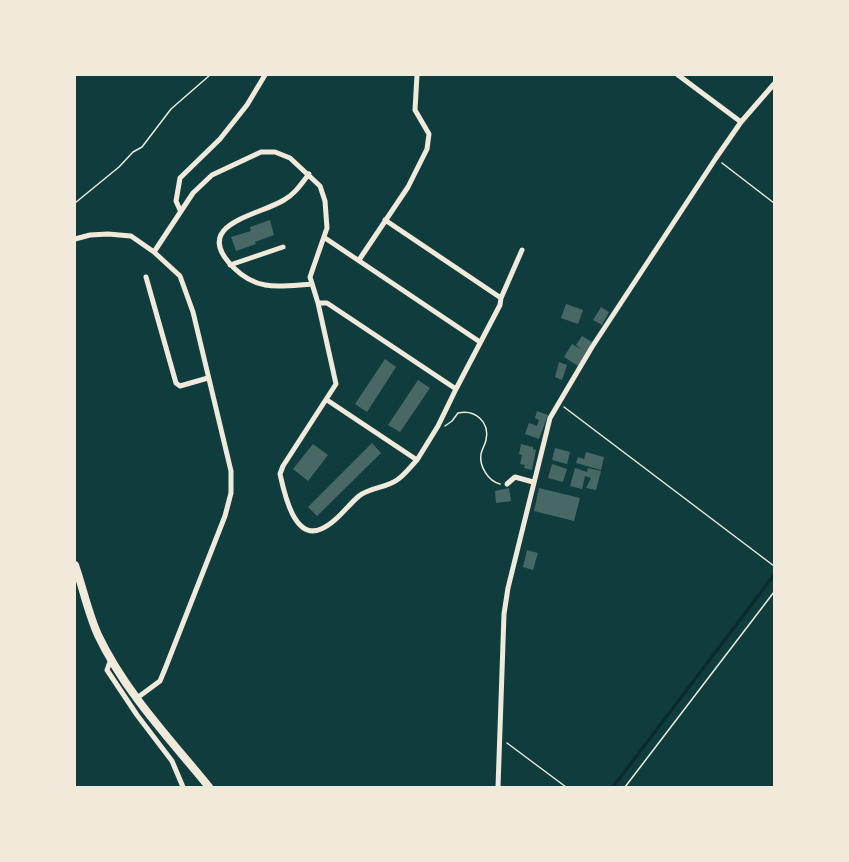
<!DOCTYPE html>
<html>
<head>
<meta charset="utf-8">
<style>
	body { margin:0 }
	#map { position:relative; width:849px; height:862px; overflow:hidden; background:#0f3d3e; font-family:Lora,serif }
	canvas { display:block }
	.frame { position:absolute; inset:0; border:76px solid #f1e9da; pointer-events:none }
</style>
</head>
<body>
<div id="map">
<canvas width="849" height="862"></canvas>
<div class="frame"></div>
</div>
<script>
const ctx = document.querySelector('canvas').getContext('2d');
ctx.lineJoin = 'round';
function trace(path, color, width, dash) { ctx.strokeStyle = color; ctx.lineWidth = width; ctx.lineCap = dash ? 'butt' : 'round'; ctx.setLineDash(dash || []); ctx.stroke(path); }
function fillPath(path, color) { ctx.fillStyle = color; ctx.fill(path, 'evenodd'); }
trace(new Path2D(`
	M613 787 774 575`), '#0a2a2b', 3);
fillPath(new Path2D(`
	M270 220 274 235 255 242 256 244 236 251 231 237 251 231 250 227Z
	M566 304 583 310 578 324 561 318Z
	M601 307 609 312 602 325 593 320Z
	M582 336 592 342 578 366 564 357 572 344 582 350 576 345Z
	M385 359 396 367 367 412 355 404Z
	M559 362 567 365 562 380 555 377Z
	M418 380 430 388 400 432 388 425Z
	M537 411 548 415 539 439 525 434 529 423 537 426 539 420 535 418Z
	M372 443 381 453 317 516 308 507Z
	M313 444 328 455 308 481 293 469Z
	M521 444 533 447V449L536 450 532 470 524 468 525 465 520 464 522 455 519 454Z
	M555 448 570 452 567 464 552 460Z
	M586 452 604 457 601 470 576 463 578 457 584 459Z
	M552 464 567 469 563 482 548 478Z
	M575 468 587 472 588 468 601 471 596 490 586 488 591 478 585 476 582 489 570 486Z
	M509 488 511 501 496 503 495 491Z
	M539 488 580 498 574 521 534 511Z
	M527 550 538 553 533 570 523 567Z`), '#486865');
trace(new Path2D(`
	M201 75H208
	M722 163 774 203
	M75 203 119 167 133 152 142 147 171 109 210 75
	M564 407 774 566
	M445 426 452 421 458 413C475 409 490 422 486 440 485 445 482 449 481 454 479 466 488 481 500 484
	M507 743 566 787
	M625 787 774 592`), '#f1e9da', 1.5);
trace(new Path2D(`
	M678 75 741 122
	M309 174C301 184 295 194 284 200 258 216 189 224 234 268 258 292 281 286 312 284
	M180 210 176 201 180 178 220 139 247 105 265 75
	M385 220 501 298 500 305 456 389
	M325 238 480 342
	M75 239 90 235 108 234 131 236 154 252 180 276 193 312 231 471V493L225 516 165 669 160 681 137 698
	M154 252 193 193 212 175 261 152H275L290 158 320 186 325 201 327 228 310 277 318 303 336 384 283 466 280 474C284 492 294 541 321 529 336 523 347 506 359 496 371 487 386 488 397 480 405 475 411 466 417 460
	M359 260 408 187 427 149 429 134 415 110 417 75
	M230 265 283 247
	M146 277 176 383 180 386 208 378
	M501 298 522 250
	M318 303H327L456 389 438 426 417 460 327 400
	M507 484 515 477 533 482
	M111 659 107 670 137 715 172 761 183 787
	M498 787 504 614 508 588 550 418 592 347 716 158 741 122 774 84`), '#f1e9da', 5);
trace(new Path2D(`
	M75 565C83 588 88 613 98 635 125 692 170 739 209 787`), '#f1e9da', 8);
</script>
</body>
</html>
